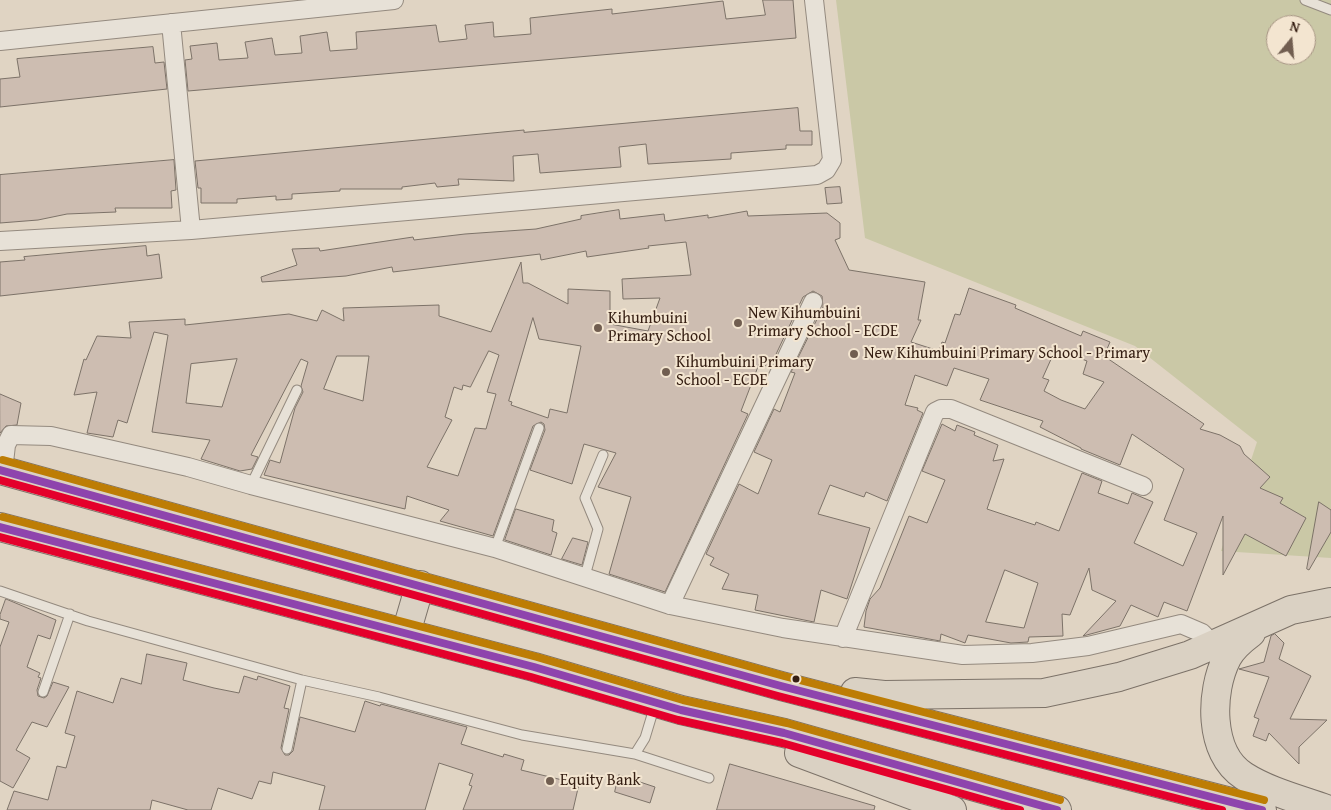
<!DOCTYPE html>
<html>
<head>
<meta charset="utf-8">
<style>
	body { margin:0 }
	#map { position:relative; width:1331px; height:810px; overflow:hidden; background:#e0d4c3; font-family:"Gentium Book Plus",serif }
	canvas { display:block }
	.north { position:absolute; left:1266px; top:15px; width:50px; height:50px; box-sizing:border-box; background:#f3e5d0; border:1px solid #a79584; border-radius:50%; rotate:17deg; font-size:14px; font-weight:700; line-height:20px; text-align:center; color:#351e12 }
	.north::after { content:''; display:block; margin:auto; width:18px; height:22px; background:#715e50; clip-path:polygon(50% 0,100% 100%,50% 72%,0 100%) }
</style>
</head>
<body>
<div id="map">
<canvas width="1331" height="810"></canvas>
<div class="north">N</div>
</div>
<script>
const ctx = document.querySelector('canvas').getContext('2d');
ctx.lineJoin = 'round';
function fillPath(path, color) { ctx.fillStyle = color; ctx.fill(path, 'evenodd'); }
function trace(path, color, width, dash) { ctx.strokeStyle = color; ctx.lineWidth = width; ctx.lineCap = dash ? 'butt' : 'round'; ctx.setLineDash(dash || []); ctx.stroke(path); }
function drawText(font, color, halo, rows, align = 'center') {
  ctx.font = font + ' "Gentium Book Plus",serif'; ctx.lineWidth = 4; ctx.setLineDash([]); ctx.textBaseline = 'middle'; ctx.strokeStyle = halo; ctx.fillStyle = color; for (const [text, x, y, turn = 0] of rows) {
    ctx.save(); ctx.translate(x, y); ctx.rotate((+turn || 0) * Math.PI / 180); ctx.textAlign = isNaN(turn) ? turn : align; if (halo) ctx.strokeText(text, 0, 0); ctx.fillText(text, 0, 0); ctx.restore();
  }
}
fillPath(new Path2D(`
	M836 0H1331V558L1221 551 1257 442 1135 346 865 238ZM1276 25H1306V55H1276Z`), '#cac8a6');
const building = new Path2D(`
	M763 0H793L796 38 188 91 185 60 192 59 190 46 217 43 219 60 248 58 245 42 272 38 275 55 302 53 300 36 327 32 330 51 357 49 356 32 436 25 439 42 467 39 465 25 493 22 494 37 531 34 530 18 612 9V14L723 1 726 19 765 15Z
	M153 47 155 63 164 62 167 89 0 107V79L20 77 17 59Z
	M798 108 800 131H812V145H786V149L731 153V159L648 164 646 144 619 147 621 167 593 169 540 173 538 154 513 156 514 181 458 179 459 185 437 187 435 183 402 187V189H340V191L292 194V199L276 200V196L237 199V203H201V188H198L195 161 524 130V132Z
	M174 160 176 190 171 191 172 208H115L116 212 67 214 38 220 0 223V175Z
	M840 187 842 203 827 204 825 188Z
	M619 210 620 219 664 214 665 221 708 215V218L747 211 748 216 827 213 840 223V238L835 240 849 270 925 282 918 320H921L911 342 939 351 942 342 945 343 955 314 960 315 969 288 1016 305 1015 308 1081 336 1083 331 1110 342 1104 356 1204 424 1200 429 1220 435 1240 446 1244 454 1270 477 1260 488 1283 498 1280 503 1306 518 1286 556 1245 534 1223 575V516L1187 611 1164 602 1158 617 1131 605 1120 626 1083 636 1116 601 1092 590 1089 568 1070 615 1062 614 1063 636 1029 637 1028 642 1011 643 968 635 965 643 941 634 940 641 864 627 866 611 870 599 880 588 909 516 927 523 945 480 922 471 942 424 955 431 957 425 975 432 974 435 998 445 993 461 1004 459 987 509 1035 525 1036 522 1059 531 1082 473 1102 481 1098 493 1128 504 1132 493 1153 502 1134 543 1183 566 1197 533 1164 520 1184 469 1132 434 1120 465 1081 449V448L1040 427 1043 421 980 400 989 379 954 368 947 386 915 375 905 405 918 408 917 410 923 413 887 501 866 492 864 497 830 485 818 514 870 528 847 599 821 590 814 622 755 610 758 595 722 589 729 574 710 565 714 558 706 554 739 484 758 494 772 460 754 452 774 409 780 412 795 373 791 372 823 307 822 296 813 291 803 297 770 367 759 364 741 411 748 414 665 592 609 574 631 497 598 487 616 453 584 444 572 484 530 470 545 430 544 424 541 422 533 426 493 536 440 521 449 510 407 496 405 509 264 475 270 460 280 463 295 408 303 392 301 386 308 362 301 359 251 455 258 457 252 469 240 471 201 459 210 440 152 432 168 335 154 332 127 423 118 420 113 437 87 433 97 392 74 395 84 359 86 360 97 336 131 338 129 322 185 319V325L289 314 317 321 322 310 344 321 343 308 439 305V316L491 332 521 262 523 283H528L568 304V289L610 291V324L648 331 660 298 623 299 622 279 691 275 686 242 648 246 649 248 587 257 586 251 541 260 540 254 393 272 392 267 346 276 262 282 261 277 297 265 292 249 319 248 320 251 413 237 414 240 465 234 536 229 581 219V216ZM533 318 539 339 581 346 567 413 550 409 548 418 511 405 512 402 509 401ZM1056 349 1087 361 1083 374 1104 382 1085 409 1061 400 1044 391 1049 380 1043 378ZM489 351 499 355 487 392 496 394 486 429 475 428 458 476 427 467 452 420 445 417 454 387 462 390 463 385 470 387ZM337 356H369L363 401 324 389ZM237 359 222 407 186 403 191 364ZM1005 570 1038 583 1024 628 986 622Z
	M146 246 147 256 159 254 162 278 0 296V262L25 260 24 257Z
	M0 394 21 403 17 425 6 426 0 433Z
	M1319 502 1331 510V532L1309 570 1307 569Z
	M516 509 554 520 552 531 557 533 551 555 505 540Z
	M573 538 588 542 582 565 562 559Z
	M6 599 56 620 50 639 38 635 27 667 40 673 38 677 41 678 37 690 38 696 44 698 47 696 53 682 69 687 47 727 32 722 16 750 30 758 13 788 0 781V647L9 622 0 619V615Z
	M1275 634 1284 643 1279 659 1311 676 1290 719 1327 720 1299 747V764L1269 733 1266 741 1253 736 1259 719 1254 717 1269 677 1239 669 1264 662 1271 636Z
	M147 654 187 663 183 680 214 688 239 693 244 676 257 680 258 676 290 686 284 708 289 709 281 748 285 755H289L293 751 300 717 355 732 365 701 380 706 381 704 467 727 461 744 503 757 504 754 524 760 521 770 579 784 573 810H463L472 786 469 785 473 774 439 763 425 810H319L325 786 273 772 271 784 259 781 252 799 218 788 211 810H188L152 800 150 810H7L14 791 48 800 57 766 66 768 75 736 65 733 77 691 113 703 121 678 141 684Z
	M730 764 875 806 874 810H717Z
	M619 775 655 787 650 803 615 792Z`);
fillPath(building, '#cdbdb1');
trace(building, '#7c7268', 1);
const service = new Path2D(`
	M1305 0 1331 10
	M251 485 297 390
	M495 548 539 428
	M585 576 598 529 585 498 603 455
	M0 591 88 621 302 680 379 697 522 735 635 754 645 738 655 705
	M43 692 70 614
	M287 749 302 680
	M635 754 709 778`);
const minor = new Path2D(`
	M171 23 191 230
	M0 41 394 0
	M0 241 191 230 817 175 826 170 832 160 814 0
	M3 471 6 445 11 435 51 436 188 467 251 485 495 548 670 605 783 628 963 655 1032 653 1088 646 1181 624 1202 633 1213 644
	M670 605 813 302
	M843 638 935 412 941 409H951L1143 486`);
const trunk = new Path2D(`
	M0 470 781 686 1262 810
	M0 527 534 667 681 710 784 733 1057 810
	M406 633 420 585
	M1251 633C1243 639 1232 648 1227 658 1210 691 1208 753 1244 776 1269 792 1302 800 1329 810
	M855 692 884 695 1044 693 1119 677 1190 655 1291 610 1331 602
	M799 753 952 810`);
trace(service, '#948a7f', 11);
trace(minor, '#948a7f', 20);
trace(trunk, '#7c7268', 30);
trace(service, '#e7e1d7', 9);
trace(minor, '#e7e1d7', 18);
trace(trunk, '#dad1c3', 28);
trace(new Path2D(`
	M0 470 781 686 1262 810
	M0 527 534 667 681 710 784 733 1057 810`), '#8e44ad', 8);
trace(new Path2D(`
	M0 480 778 696 1222 810
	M0 537 531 677 678 720 782 743 1020 810`), '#e4002b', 8);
trace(new Path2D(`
	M3 460 784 676 1264 800
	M3 517 537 657 683 700 787 723 1060 800`), '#bd7d05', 8);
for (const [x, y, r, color] of [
	[738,323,5,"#715e50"],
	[598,328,5,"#715e50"],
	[854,354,5,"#715e50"],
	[666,372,5,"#715e50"],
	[796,679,4.5,"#351e12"],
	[550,781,5,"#715e50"]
]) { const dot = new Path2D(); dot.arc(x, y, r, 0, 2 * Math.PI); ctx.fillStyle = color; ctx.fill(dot); trace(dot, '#f3e5d0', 2); }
drawText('16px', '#351e12', '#f3e5d0', [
	["New Kihumbuini",748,314],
	["Primary School - ECDE",748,332],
	["Kihumbuini",608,319],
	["Primary School",608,337],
	["New Kihumbuini Primary School - Primary",864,354],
	["Kihumbuini Primary",676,363],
	["School - ECDE",676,381],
	["Equity Bank",560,781]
], 'left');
</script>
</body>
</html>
